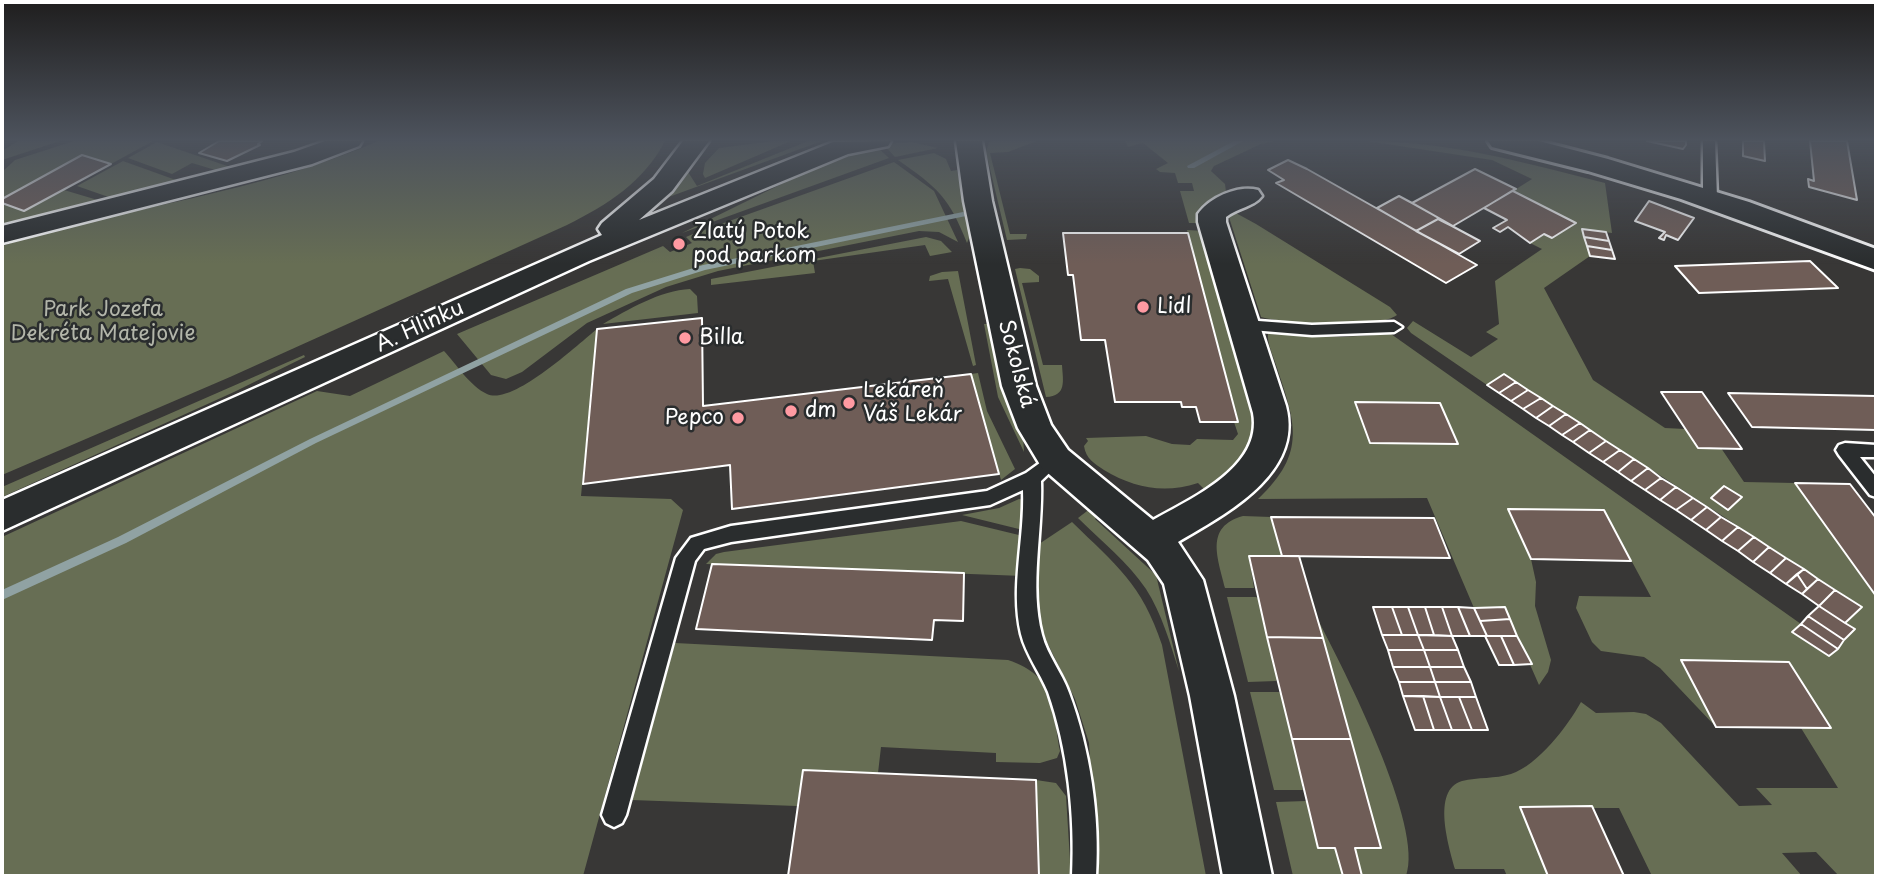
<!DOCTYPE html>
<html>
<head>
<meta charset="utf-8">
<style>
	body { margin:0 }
	#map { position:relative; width:1878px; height:878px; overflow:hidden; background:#383736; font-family:"Playpen Sans",sans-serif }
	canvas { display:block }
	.frame { position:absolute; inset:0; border:4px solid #fff; pointer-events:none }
</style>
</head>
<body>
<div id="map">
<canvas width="1878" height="878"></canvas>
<div class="frame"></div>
</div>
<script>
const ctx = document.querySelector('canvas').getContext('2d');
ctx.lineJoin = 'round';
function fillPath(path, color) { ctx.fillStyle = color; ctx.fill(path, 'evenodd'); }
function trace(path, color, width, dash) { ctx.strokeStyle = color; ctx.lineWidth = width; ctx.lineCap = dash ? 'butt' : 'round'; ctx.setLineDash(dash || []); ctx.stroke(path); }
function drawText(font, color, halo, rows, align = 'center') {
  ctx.font = font + ' "Playpen Sans",sans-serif'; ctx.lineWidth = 5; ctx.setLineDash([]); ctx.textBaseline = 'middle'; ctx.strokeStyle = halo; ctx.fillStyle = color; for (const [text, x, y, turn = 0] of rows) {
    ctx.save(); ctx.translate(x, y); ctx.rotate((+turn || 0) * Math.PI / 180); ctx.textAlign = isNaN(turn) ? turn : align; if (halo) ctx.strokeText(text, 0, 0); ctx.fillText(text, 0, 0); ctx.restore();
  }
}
fillPath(new Path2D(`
	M18 141H60L2 160V151Z
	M74 141H153L111 164 82 155 2 199V172L15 160Z
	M378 141H665C644 182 607 205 567 225L230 377 2 475V246C125 206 258 194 378 141Z
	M773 141H791L705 178 703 174 705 163 719 148Z
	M808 141H822L666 198 665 195 688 172 697 186Z
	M993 141H1037L1008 152 990 153 1010 234H1027L1026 239 1007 240 986 152 989 142Z
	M1125 141H1275L1261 144 1214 166 1211 171 1225 184 1226 192C1211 201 1198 204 1202 223H1189L1180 191H1194L1192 183H1178L1175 173 1160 172 1156 169 1168 163 1143 143 1128 147Z
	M1366 141C1447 141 1527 163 1605 183L1612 233 1582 229 1590 256 1544 288 1593 380 1665 428 1685 429 1698 448H1721L1744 482 1795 483 1876 596V876H1839L1816 852 1782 853 1802 876H1652L1619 808H1520L1548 876H1507L1504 869H1455C1449 847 1431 790 1462 781 1478 777 1495 779 1511 774 1538 765 1567 727 1581 702L1596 713 1634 712 1646 714 1661 723 1739 806 1772 805 1756 788H1838L1801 728 1830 727 1789 662 1682 660 1716 727 1660 668 1644 657 1601 651 1592 642 1576 608 1579 596 1651 597 1604 510 1508 509 1531 559 1536 582 1535 606 1551 660 1548 672 1539 685 1505 608H1474L1427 498 1258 499C1308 452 1295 422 1276 365 1273 355 1267 343 1268 334L1341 337 1391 334 1801 624 1793 632 1828 656 1838 649 1854 629 1845 623 1861 606 1504 374 1487 385 1411 333 1407 328 1413 321 1471 357 1498 339 1486 332 1499 324 1495 281 1542 249 1530 243 1544 234 1552 238 1575 223 1513 191 1532 179 1492 160Z
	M157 142 236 169 222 172 192 163 172 174 128 158Z
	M912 142 938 148 895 157 883 144Z
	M876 146 889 158 682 233 802 174Z
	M934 153 946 159 951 171 957 170 971 233 967 243C949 197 938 188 898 160Z
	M123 161 187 184 120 201 77 186Z
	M894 162 934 191 958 242 939 232 919 231 718 271 666 287 587 323 522 372 506 379 491 375 457 334 663 246 670 252 692 243 686 237 693 234Z
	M64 190 111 204 2 230V203L24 211Z
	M1227 211 1234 212 1256 224 1390 307 1397 315C1377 330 1286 324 1261 317Z
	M1187 230 1204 231C1214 267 1262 413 1253 440 1245 462 1223 478 1204 489L1198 483C1164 494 1134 488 1104 470 1094 463 1086 459 1084 446L1088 441 1086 438 1146 436 1172 444 1190 445 1197 439 1233 440 1238 434 1234 422 1238 421Z
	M926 237 941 241 952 252 930 256 925 245 813 261 815 273 711 285V279Z
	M1020 268 1030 269 1039 276V282L1022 283 1043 365H1062C1063 381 1067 396 1046 397L1015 269Z
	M958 271 976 365 973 366 948 279 929 281 930 276 942 272Z
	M690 289 697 296 698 313 603 324C627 310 661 290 690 289Z
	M984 324H990L1003 385 1023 436 1024 452 998 397Z
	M597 329 581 496 671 499 683 510 583 876H2V537L317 391 350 396 444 351C456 364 470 386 487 394 512 406 576 346 597 329Z
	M304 355 305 357 234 392 2 497V487Z
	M978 373 987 411 1015 469 1001 480 971 374Z
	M1019 499 1024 500 1023 530 962 515 999 508Z
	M1091 508 1099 515 1095 519 1156 575 1179 671C1170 643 1162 614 1146 589 1128 562 1101 541 1078 518Z
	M1243 516 1271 517 1282 556H1249L1254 588H1225C1218 558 1204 527 1243 516Z
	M961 521 1023 536V576L706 564 716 554 724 552Z
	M1072 522C1116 565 1142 584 1162 645L1206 876H1097L1089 743 1075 699 1041 630 1037 616 1039 544Z
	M1227 597H1256L1259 599 1278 678 1276 681 1248 682Z
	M1318 620C1343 668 1425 827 1406 876H1362L1355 848H1381Z
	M675 643 1008 660C1057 676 1052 708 1060 751L1057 758 1040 763 996 762V753L881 747 878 773 803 770 797 806 632 800Z
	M1250 692H1279L1282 695 1304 786H1302L1303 790H1274Z
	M1036 780 1056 783 1066 796 1071 876H1039Z
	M1306 801 1335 848 1343 876H1293L1276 802Z`), '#676e54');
fillPath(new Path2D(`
	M1234 141H1243L1194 168H1188L1187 166Z
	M963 212 967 214 966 216 705 270 632 293 316 443 126 543 2 600V590L118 537 310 439 626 289 703 265Z`), '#90a2a3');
const building = new Path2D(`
	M219 141H262L258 144 260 145 227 161 199 153Z
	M1647 141H1686V145L1683 149Z
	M1743 141H1764L1765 161 1743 156Z
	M1810 141H1847L1857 200 1809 187 1808 179 1814 181Z
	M82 155 111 164 24 211 2 203V199Z
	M1288 160 1307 169 1477 265 1446 283 1276 183 1284 180 1268 170Z
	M1475 169 1516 189 1453 226 1412 203Z
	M1515 189 1513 191 1576 223 1552 238 1544 234 1530 243 1508 227 1500 232 1493 228 1507 220 1484 208Z
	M1399 196 1412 203 1453 226 1438 219 1416 231 1377 208Z
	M1649 201 1694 218 1678 240 1666 235 1664 240 1659 238 1665 232 1635 221Z
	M1438 219 1452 226 1480 241 1459 254 1416 231Z
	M1582 229 1606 232 1609 241 1584 237Z
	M1063 233H1188L1238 422H1200L1196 407H1182L1181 402H1115L1105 340H1081L1073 275H1068Z
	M1584 237 1609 241 1612 250 1587 246Z
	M1587 246 1612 250 1615 259 1590 256Z
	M1810 261 1838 288 1699 293 1675 266Z
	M702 318 703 406 971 374 999 474 732 509 730 465 583 484 597 329Z
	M1504 374 1516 382 1499 393 1487 385Z
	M1516 382 1528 390 1511 401 1499 393Z
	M1528 390 1541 398 1523 409 1511 401Z
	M1661 392H1702L1742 449 1698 448Z
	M1728 393 1876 396V430L1752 427Z
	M1541 398 1553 406 1536 418 1523 409Z
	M1355 402 1440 403 1458 444 1370 443Z
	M1553 406 1566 414 1549 426 1536 418Z
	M1566 414 1580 423 1562 435 1549 426Z
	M1580 423 1590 430 1573 442 1562 435Z
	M1590 430 1606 441 1589 453 1573 442Z
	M1606 441 1620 450 1603 462 1589 453Z
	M1620 450 1634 459 1618 472 1603 462Z
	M1634 459 1648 468 1631 481 1618 472Z
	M1648 468 1661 478 1645 490 1631 481Z
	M1661 478 1676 487 1660 500 1645 490Z
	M1795 483 1850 484 1876 518V596Z
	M1724 486 1742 497 1728 510 1711 498Z
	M1676 487 1693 498 1676 510 1660 500Z
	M1693 498 1707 507 1691 520 1676 510Z
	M1707 507 1721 517 1706 530 1691 520Z
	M1508 509 1604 510 1631 561 1531 559Z
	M1271 517 1434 518 1450 558 1282 556Z
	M1721 517 1738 527 1722 541 1706 530Z
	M1738 527 1754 537 1738 551 1722 541Z
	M1754 537 1769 547 1753 562 1738 551Z
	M1769 547 1786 558 1770 573 1753 562Z
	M1249 556H1299L1323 638 1267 637Z
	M1786 558 1804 569 1786 584 1770 573Z
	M712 564 964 573 963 621 934 620 932 640 696 629Z
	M1804 569 1818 579 1807 589 1797 574Z
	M1797 574 1807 589 1802 594 1786 584Z
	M1818 579 1835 590 1819 606 1802 594Z
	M1835 590 1862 607 1845 623 1819 606Z
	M1819 606 1845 623 1855 629 1844 640 1808 616Z
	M1373 607H1392L1402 635H1382Z
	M1392 607H1408L1418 635H1402Z
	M1408 607H1425L1434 635H1418Z
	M1425 607H1442L1452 636 1434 635Z
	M1442 607H1458L1470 636H1452Z
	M1458 607 1474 608 1487 636H1470Z
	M1505 607 1510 619 1480 621 1474 608Z
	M1808 616 1844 640 1838 649 1801 624Z
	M1510 619 1517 636H1487L1480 621Z
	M1801 624 1838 649 1829 656 1792 632Z
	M1382 635H1418L1424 650H1388Z
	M1418 635 1452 636 1458 650H1424Z
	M1485 636H1501L1514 665H1499Z
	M1501 636H1517L1532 664 1514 665Z
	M1267 637 1323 638 1351 739H1292Z
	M1388 650H1424L1430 667H1393Z
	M1424 650H1458L1464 667H1430Z
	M1681 660 1789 662 1831 728 1716 727Z
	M1393 667H1430L1435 682H1399Z
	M1430 667H1464L1471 682H1435Z
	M1399 682H1435L1440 697 1403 696Z
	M1435 682H1471L1476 697H1440Z
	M1403 696H1423L1434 730H1415Z
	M1423 696 1440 697 1452 730H1434Z
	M1440 697H1459L1472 730H1452Z
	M1459 697H1476L1488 730H1472Z
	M1292 739H1351L1381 848H1355L1362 876H1343L1335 848H1318Z
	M803 770 1036 780 1039 876H788Z
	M1592 806 1624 876H1548L1520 807Z`);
fillPath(building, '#6f5d57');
trace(building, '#fff', 2);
const lane = new Path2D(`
	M1703 141H1715L1717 198 1710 202 1703 198Z
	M1245 320 1312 325 1394 322 1402 327 1394 332 1312 335 1239 329 1237 325Z
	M1845 443 1876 445V457H1860L1876 477V497L1870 495 1839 455 1836 450 1839 445Z
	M1055 452 1061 454 1064 459 1041 481C1043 531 1029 585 1042 635 1047 655 1062 673 1069 693 1090 749 1100 816 1096 876H1072C1075 816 1068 749 1048 692 1040 672 1026 655 1021 634 1010 587 1025 538 1023 490L990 505 731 542 704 549 695 561 626 815 622 823 614 827 606 823 602 815 676 558 691 538 731 526 987 491 1026 473Z`);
const street = new Path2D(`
	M325 141H362L359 146 312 164 2 243V226L294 152Z
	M683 141H709L672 191 639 220 833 142 891 141 888 146 848 154 589 261 2 531V500L602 235 598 229 602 223 654 179Z
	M956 141H982L992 201 1036 386 1051 425 1068 450 1153 520C1192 498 1263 467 1253 413L1198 222V214C1210 197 1238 185 1258 190L1262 196C1254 207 1237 208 1226 217V222L1286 406C1304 473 1226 514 1178 542L1203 580 1234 696 1272 876H1223L1190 696 1164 584 1148 560 1042 468 1018 428 1002 386 964 201Z`);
const secondary = new Path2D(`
	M1488 141H1539L1608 159 1749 202 1876 249V270L1681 199 1588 171 1492 147Z`);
trace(lane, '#fff', 5);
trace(street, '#fff', 5);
trace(secondary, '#fff', 6);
fillPath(lane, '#2a2d2e');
fillPath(street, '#2a2d2e');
fillPath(secondary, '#2a2d2e');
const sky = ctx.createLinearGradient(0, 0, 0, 264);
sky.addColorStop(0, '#1f1e1e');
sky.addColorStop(0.53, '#4d535d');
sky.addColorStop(1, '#4d535d00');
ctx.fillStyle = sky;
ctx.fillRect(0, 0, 1878, 264);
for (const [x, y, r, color] of [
	[679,244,7,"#ff9aa2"],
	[1143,307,7,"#ff9aa2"],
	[685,338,7,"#ff9aa2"],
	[849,403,7,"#ff9aa2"],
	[791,411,7,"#ff9aa2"],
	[738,418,7,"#ff9aa2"]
]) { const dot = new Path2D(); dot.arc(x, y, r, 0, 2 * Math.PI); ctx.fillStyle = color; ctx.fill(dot); trace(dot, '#2a2d2e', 2.5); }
drawText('21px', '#fff', '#2a2d2e', [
	["Zlatý Potok",693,232],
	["pod parkom",693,256],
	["Lidl",1157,307],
	["Billa",699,338],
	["Lekáreň",863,391],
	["Váš Lekár",863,415],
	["dm",805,411],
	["Pepco",724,418,"right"]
], 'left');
drawText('21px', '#b3b6aa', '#2a2d2e', [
	["Park Jozefa",103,310],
	["Dekréta Matejovie",103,334]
]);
drawText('21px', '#fff', '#2a2d2e', [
	["A. Hlinku",420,327,-25],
	["Sokolská",1016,364,75]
]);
</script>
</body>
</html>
